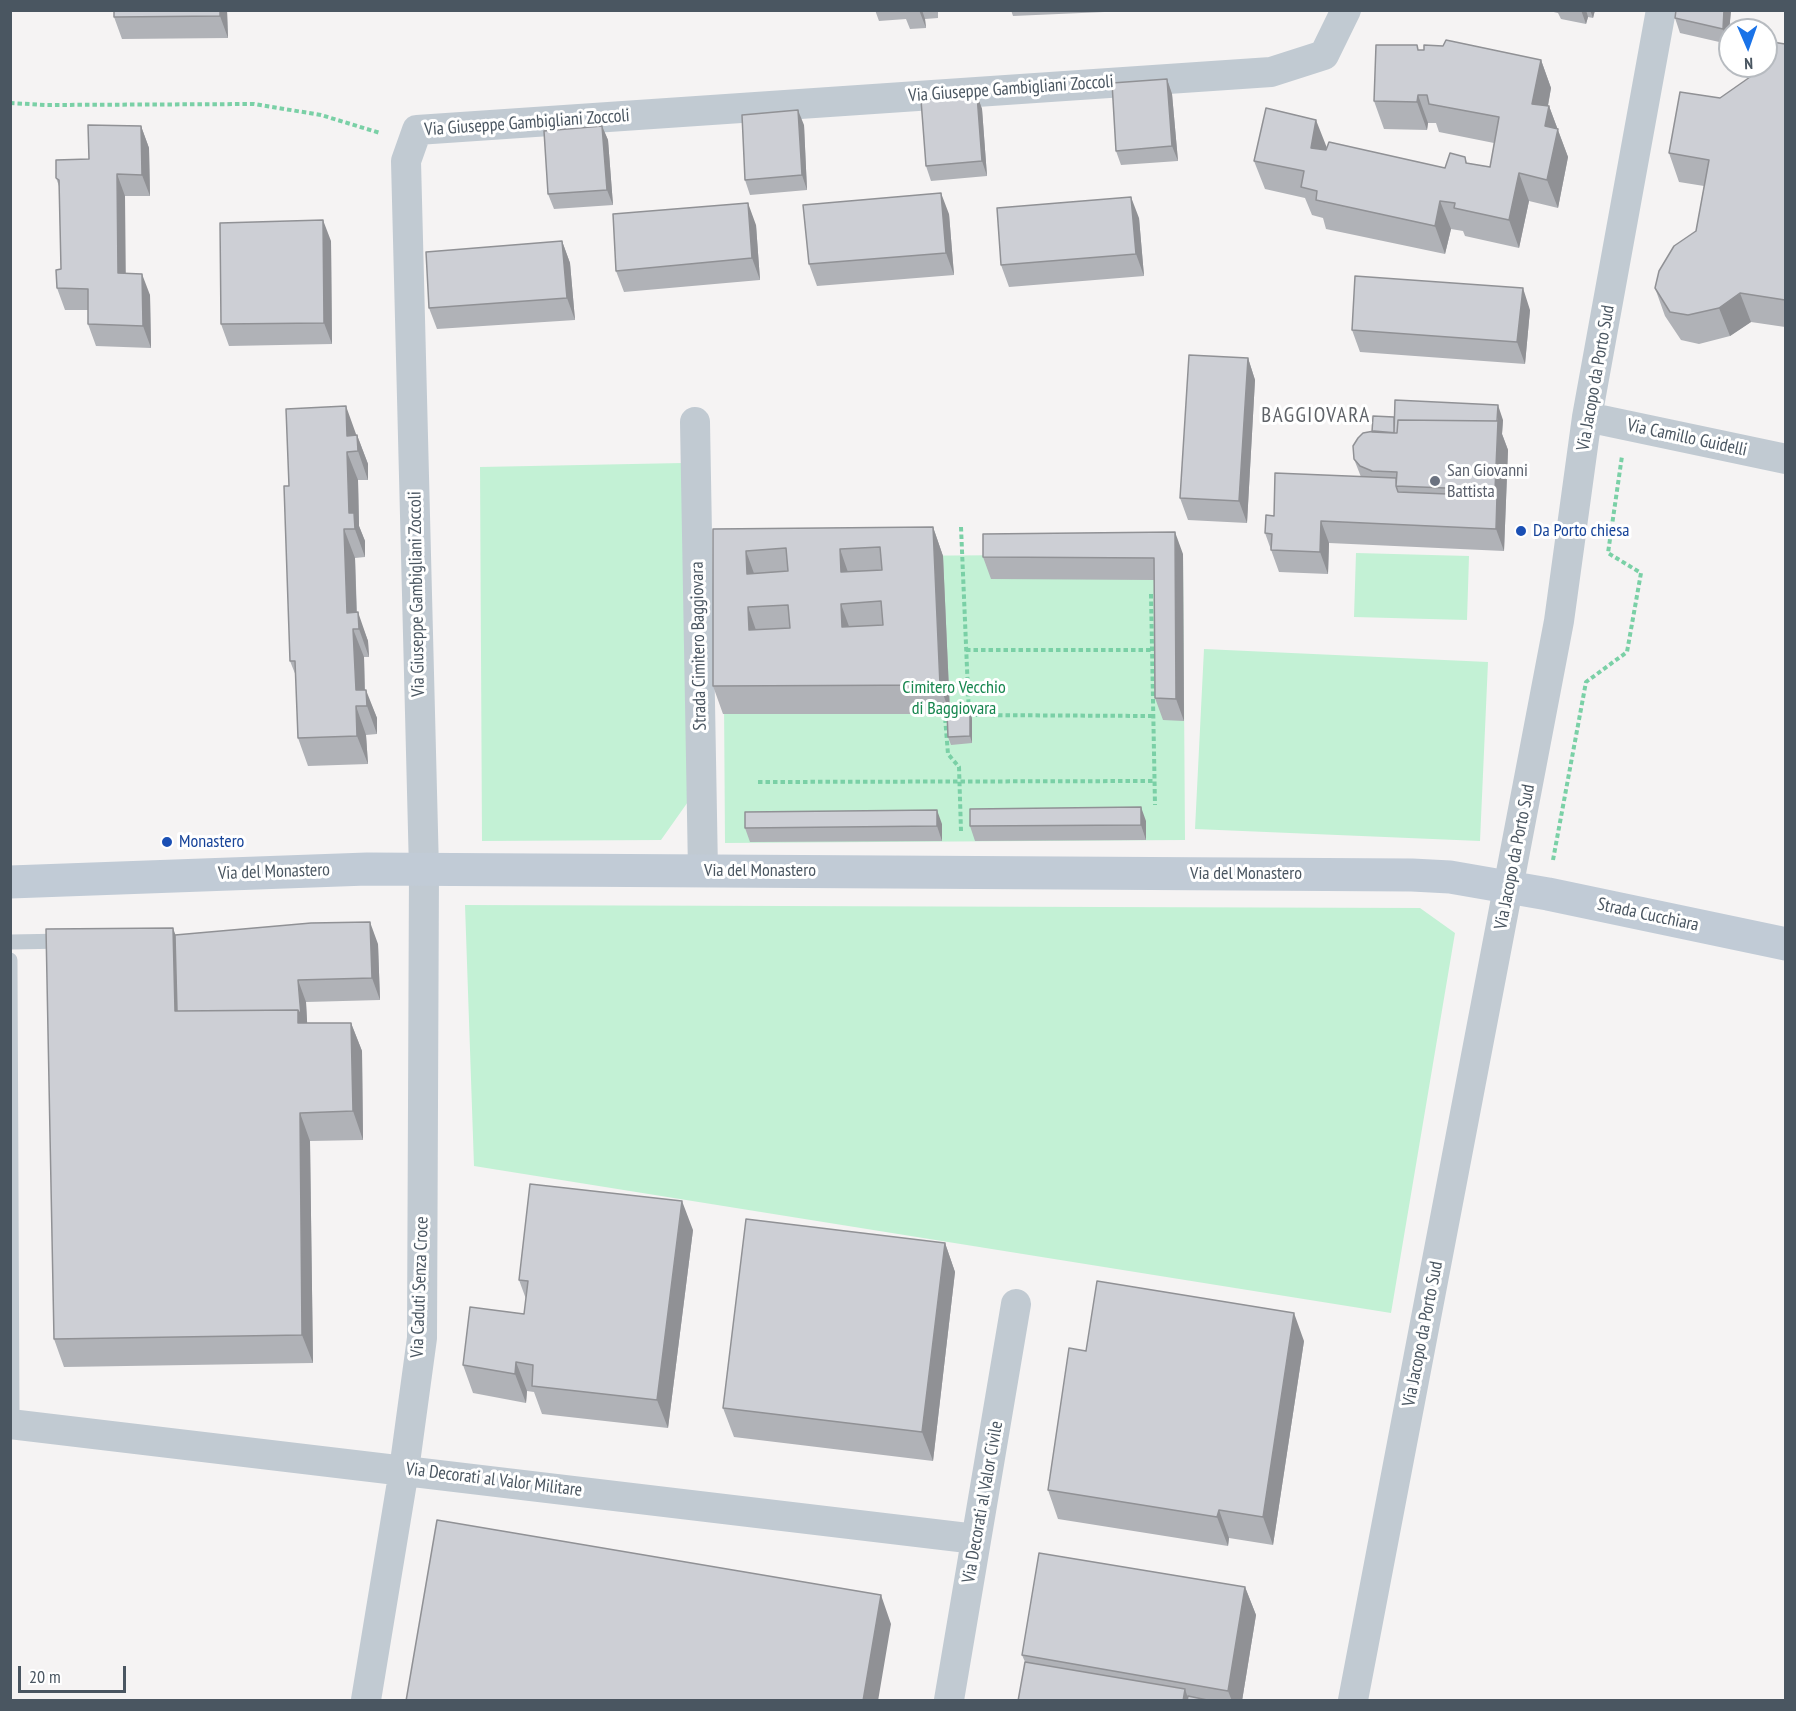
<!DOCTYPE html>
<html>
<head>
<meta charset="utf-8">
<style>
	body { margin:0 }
	#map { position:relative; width:1796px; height:1711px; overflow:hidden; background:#f5f3f3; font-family:"PT Sans Narrow",sans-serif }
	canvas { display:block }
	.frame { position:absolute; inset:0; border:12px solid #4a5661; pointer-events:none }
	.north { position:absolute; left:1718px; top:18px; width:60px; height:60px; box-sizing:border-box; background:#fff; border:2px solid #b7bbc0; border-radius:50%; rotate:178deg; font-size:16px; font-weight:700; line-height:24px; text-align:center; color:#4a5661 }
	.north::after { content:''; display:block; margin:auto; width:21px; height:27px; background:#1a73e8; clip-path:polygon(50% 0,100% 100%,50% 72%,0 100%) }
	.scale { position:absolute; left:18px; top:1666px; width:108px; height:27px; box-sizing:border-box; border:3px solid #4a5661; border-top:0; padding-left:8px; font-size:18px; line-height:21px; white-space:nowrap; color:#4a5661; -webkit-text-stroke:4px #fff; paint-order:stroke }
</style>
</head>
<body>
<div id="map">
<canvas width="1796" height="1711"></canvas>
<div class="frame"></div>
<div class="north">N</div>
<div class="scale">20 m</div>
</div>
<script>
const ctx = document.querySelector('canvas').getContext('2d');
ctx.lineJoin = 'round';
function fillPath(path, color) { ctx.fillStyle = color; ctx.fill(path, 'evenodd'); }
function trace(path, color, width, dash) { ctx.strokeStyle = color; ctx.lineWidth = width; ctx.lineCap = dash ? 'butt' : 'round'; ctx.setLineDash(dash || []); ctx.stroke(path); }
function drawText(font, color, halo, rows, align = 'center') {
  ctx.font = font + ' "PT Sans Narrow",sans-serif'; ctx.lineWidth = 6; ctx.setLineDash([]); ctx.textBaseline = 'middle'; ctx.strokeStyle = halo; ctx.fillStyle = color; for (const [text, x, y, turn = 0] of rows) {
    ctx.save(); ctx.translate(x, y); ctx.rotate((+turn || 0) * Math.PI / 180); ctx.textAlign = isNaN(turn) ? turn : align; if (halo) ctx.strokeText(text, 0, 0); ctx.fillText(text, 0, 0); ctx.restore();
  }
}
fillPath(new Path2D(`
	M683 463 690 799 661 840 482 841 480 467Z
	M1356 553 1469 556 1467 620 1354 617Z
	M1183 554 1185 840 725 843 723 557Z
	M1204 649 1488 662 1480 841 1195 829Z
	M465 905 1420 908 1455 933 1391 1313 474 1166Z`), '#c3f1d5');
trace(new Path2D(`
	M10 103 45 105 254 104 321 115 380 133
	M961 527 969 715
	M1151 594 1155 805
	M966 650H1152
	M968 715 1153 716
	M951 716 945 717 948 754 959 767 961 831
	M758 782 1154 781
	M1553 860 1586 682 1627 652 1641 573 1608 553 1622 456`), '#7ad0a6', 4, [4.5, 3]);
trace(new Path2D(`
	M10 942 67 941
	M10 960 12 1424`), '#c1cad2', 15);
trace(new Path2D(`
	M1587 417 1786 459
	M695 422 703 871
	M10 1424 976 1539
	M366 1700 404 1470 422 1338 424 870 406 161 417 130 1271 72 1324 55 1346 10
	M949 1700 1016 1304
	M1353 1700 1559 621 1587 417 1661 10`), '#c1cad2', 30);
trace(new Path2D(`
	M10 882 367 869 1412 875 1450 877 1548 894 1786 944`), '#c1cbd6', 33);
fillPath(new Path2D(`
	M114 10H227L228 38 122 39 114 17Z
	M875 10H938V18L925 19 926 28 910 29 906 19 879 21Z
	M1011 10H1150L1013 16Z
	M1545 10H1595L1593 18 1588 17 1586 24 1561 19 1558 13Z
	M1731 10 1728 44 1680 33 1675 18Z
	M1785 44V327L1751 322 1730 336 1699 344 1681 340 1665 316 1655 288 1696 231 1704 186 1679 182 1669 153 1720 98 1760 70Z
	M1419 50 1541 60 1551 88 1548 106H1549L1568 157 1558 208 1529 201 1519 248 1465 236 1463 231 1451 229 1445 254 1326 229 1323 218 1312 215 1305 198 1265 189 1254 161 1327 148 1326 150 1445 168 1465 157 1467 163 1490 167 1494 143 1439 132 1436 123H1428L1427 130 1384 129 1374 101Z
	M1167 79 1172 94 1178 161 1121 165 1116 151Z
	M977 95 982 109 987 176 931 181 926 166Z
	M804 125 807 190 750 195 745 180Z
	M141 126 149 148 150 196H125V273L150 295 151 348 96 346 88 324V310H65L57 288 61 269 59 186 56 178 89 159Z
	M602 126 608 140 613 205 554 209 548 194Z
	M949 214 954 275 817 286 809 264Z
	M1139 218 1144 276 1009 287 1001 265Z
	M756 225 760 280 624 292 616 271Z
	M331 241 332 344 229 346 221 324Z
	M562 241 570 263 575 320 437 329 429 308Z
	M1530 310 1525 364 1360 352 1352 330Z
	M1248 358 1255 380 1247 523 1188 520 1180 498Z
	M1503 420 1502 434 1508 450 1504 551 1329 543 1328 574 1279 572 1265 533 1274 516 1361 477 1354 459Z
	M356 434V435H357L368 464V480H358L359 526 365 541V557L355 558 357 613 368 641 369 657H364L365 690 377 718V734L366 735 368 764 308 766 298 738 296 676 290 661 289 486Z
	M933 527 943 556 950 712 972 718V743L951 745 948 737 947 714H723L713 686V529Z
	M1183 554 1184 721 1163 720 1155 698 1154 580 991 579 983 557Z
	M1146 821V840L975 841 970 826Z
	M942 824V841L750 842 745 828Z
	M175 935 378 944 380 1000 306 1002 307 1023H351L362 1051 363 1140 310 1141 313 1363 64 1367 54 1339Z
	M693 1230 668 1428 542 1414 534 1392 527 1391 526 1403 473 1393 463 1365 524 1314 526 1299 519 1280Z
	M945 1243 955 1272 933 1461 734 1437 723 1408Z
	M1304 1341 1273 1545 1229 1538 1228 1546 1058 1519 1048 1490Z
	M1245 1587 1256 1615 1242 1701H1018L1025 1662 1022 1655Z`), '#b0b2b7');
fillPath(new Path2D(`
	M220 10H227L228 38 220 16Z
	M919 10H922L925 19 926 28Z
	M1581 10H1586L1588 17 1586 24Z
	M1590 10H1595L1593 18Z
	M1724 10H1731L1728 44 1723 29Z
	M1541 60 1551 88 1543 132 1532 104Z
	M1167 79 1172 94 1178 161 1172 146Z
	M977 95 982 109 987 176 982 161Z
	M1418 95 1428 123 1427 130 1417 102Z
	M1549 106 1568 157 1558 208 1547 180 1545 126Z
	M798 110 804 125 807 190 802 175Z
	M1316 120 1327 148 1322 176 1311 148Z
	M141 126 149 148 150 196 142 175Z
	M602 126 608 140 613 205 607 190Z
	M1519 173 1529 201 1519 248 1509 220Z
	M117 174 125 196 126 295 118 273Z
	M941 193 949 214 954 275 946 253Z
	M1131 197 1139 218 1144 276 1136 254Z
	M1440 201 1451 229 1445 254 1435 226Z
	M748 203 756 225 760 280 752 258Z
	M323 220 331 241 332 344 324 323Z
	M562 241 570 263 575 320 567 298Z
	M142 274 150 295 151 348 143 326Z
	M1523 288 1530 310 1525 364 1517 342Z
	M1740 293 1751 322 1730 336 1719 308Z
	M1248 358 1255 380 1247 523 1239 501Z
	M1498 405 1503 420 1502 434 1508 450 1504 551 1496 529 1497 496 1495 490Z
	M346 406 356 434 357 451 347 436Z
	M357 435 368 464V480L358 451Z
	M347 452 358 480 359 526 365 541V557L349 513Z
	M1321 521 1329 543 1328 574 1320 552Z
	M933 527 943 556 950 714 940 685Z
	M344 529 355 558 357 629H353L364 657 365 706 356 690 347 613Z
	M1175 532 1183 554 1184 721 1176 699Z
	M840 549 850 578 841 572Z
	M746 551 756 579 747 574Z
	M841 604 851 632 842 627Z
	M748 607 758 636 749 630Z
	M358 612 368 641 369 657 359 629Z
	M366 690 377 718V734L367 706Z
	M356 706 366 735 368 764 357 736Z
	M970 711 972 718V743L970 736Z
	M1141 807 1146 821V840L1141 825Z
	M937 810 942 824V841L937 826Z
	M370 922 378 944 380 1000 372 978Z
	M173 928 183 956 184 1018 175 1011Z
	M298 980 306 1002 308 1038 298 1023Z
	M351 1023 362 1051 363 1140 353 1111Z
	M300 1113 310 1141 313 1363 302 1335Z
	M682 1201 693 1230 668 1428 657 1400Z
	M945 1243 955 1272 933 1461 922 1432Z
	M1294 1313 1304 1341 1273 1545 1263 1517Z
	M516 1362 527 1391 526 1403 515 1374Z
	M1219 1510 1229 1538 1228 1546 1217 1517Z
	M1245 1587 1256 1615 1242 1701H1232L1228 1691Z
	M881 1595 891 1624 878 1701H863Z
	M1185 1689 1189 1701H1183Z`), '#909195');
const building = new Path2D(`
	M114 10H220V16L114 17Z
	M1676 10H1724L1723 29 1675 18Z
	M1446 40 1541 60 1532 104 1549 106 1545 126 1558 129 1547 180 1519 173 1509 220 1454 208 1455 203 1440 201 1435 226 1316 200 1317 191 1301 187 1304 171 1254 161 1266 108 1316 120 1311 148 1326 150 1329 142 1445 168 1450 153 1465 157 1466 163 1490 167 1499 117 1429 104 1427 95H1418L1417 102 1374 101 1376 45H1417L1418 50H1424V45L1443 46Z
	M1766 41 1785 44V300L1740 293 1719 308 1688 315 1670 312 1655 288 1659 271 1674 246 1696 231 1709 160 1669 153 1680 92 1720 98 1760 70V66H1766Z
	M1167 79 1172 146 1116 151 1112 83Z
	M977 95 982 161 926 166 921 100Z
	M798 110 802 175 745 180 742 115Z
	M88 125 141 126 142 175 117 174 118 273 142 274 143 326 88 324V289L57 288 56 270 61 269 59 180 56 178V160L89 159Z
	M602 126 607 190 548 194 544 131Z
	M941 193 946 253 809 264 803 205Z
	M1131 197 1136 254 1001 265 997 208Z
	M748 203 752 258 616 271 613 214Z
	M323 220 324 323 221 324 220 223Z
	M562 241 567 298 429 308 426 252Z
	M1355 276 1523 288 1517 342 1352 330Z
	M1189 355 1248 358 1239 501 1180 498Z
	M1395 400 1498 405 1497 421 1398 420 1397 433H1394Z
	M346 406 347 436 357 435 358 451 347 452 349 513H354L355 529H344L347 613 358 612 359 629H353L356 690H366L367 706H356L357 736 298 738 295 661H290L284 486H289L286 409Z
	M1373 416 1394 417V433L1372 432Z
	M1398 420 1498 421 1495 490 1396 486 1397 472 1372 471 1360 466 1354 459 1353 446 1358 438 1363 433 1374 431 1397 433Z
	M1275 473 1396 478V486L1398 492 1497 496 1496 529 1321 521 1320 552 1271 550 1272 534 1265 533 1266 515 1274 516Z
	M933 527 940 685 713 686V529ZM880 547 882 570 841 572 840 549ZM786 548 788 571 747 574 746 551ZM881 601 883 625 842 627 841 604ZM788 605 790 628 749 630 748 607Z
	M1175 532 1176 699 1155 698 1154 558 983 557V534Z
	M970 711V736L948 737 947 712Z
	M1141 807V825L970 826V809Z
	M937 810V826L745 828V812Z
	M370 922 372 978 298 980 301 1016 298 1010 177 1011 175 935 311 923Z
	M173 928 175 1011 298 1010V1023H351L353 1111 300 1113 302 1335 54 1339 46 929Z
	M530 1184 682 1201 657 1400 532 1386 533 1365 516 1362 515 1374 463 1365 470 1307 524 1314 528 1281 519 1280Z
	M746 1219 945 1243 922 1432 723 1408Z
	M1097 1281 1294 1313 1263 1517 1219 1510 1217 1517 1048 1490 1069 1348 1086 1351Z
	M437 1520 881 1595 863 1701H406Z
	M1039 1553 1245 1587 1228 1691 1022 1655Z
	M1025 1662 1185 1689 1183 1701H1018Z
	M1188 1696 1212 1701H1187Z`);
fillPath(building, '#cdcfd5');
trace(building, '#909195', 1.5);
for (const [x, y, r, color] of [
	[1435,481,6,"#6b7280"],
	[1521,531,6,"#1a4fb4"],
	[167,842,6,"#1a4fb4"]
]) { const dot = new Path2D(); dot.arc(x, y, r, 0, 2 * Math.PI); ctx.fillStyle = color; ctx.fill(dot); trace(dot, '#fff', 2); }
drawText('18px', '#4a5661', '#fff', [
	["Via Giuseppe Gambigliani Zoccoli",1011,89,-4],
	["Via Giuseppe Gambigliani Zoccoli",527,123,-4],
	["Via Jacopo da Porto Sud",1596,378,-80],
	["Via Camillo Guidelli",1687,438,12],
	["Via Giuseppe Gambigliani Zoccoli",417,594,-91],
	["Strada Cimitero Baggiovara",699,646,-91],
	["Via Jacopo da Porto Sud",1515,857,-79],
	["Via del Monastero",760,871],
	["Via del Monastero",274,872,-2],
	["Via del Monastero",1246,874],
	["Strada Cucchiara",1648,915,12],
	["Via Caduti Senza Croce",420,1287,-88],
	["Via Jacopo da Porto Sud",1423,1334,-79],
	["Via Decorati al Valor Militare",494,1480,7],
	["Via Decorati al Valor Civile",983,1502,-80]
]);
drawText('18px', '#5b616d', '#fff', [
	["San Giovanni",1447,471],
	["Battista",1447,492]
], 'left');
drawText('18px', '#164399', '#fff', [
	["Da Porto chiesa",1533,531],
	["Monastero",179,842]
], 'left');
drawText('18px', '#17864f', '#fff', [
	["Cimitero Vecchio",954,688],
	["di Baggiovara",954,709]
]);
ctx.letterSpacing = '1.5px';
drawText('21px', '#5f6368', '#fff', [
	["BAGGIOVARA",1316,416]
]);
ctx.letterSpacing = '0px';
</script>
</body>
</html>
